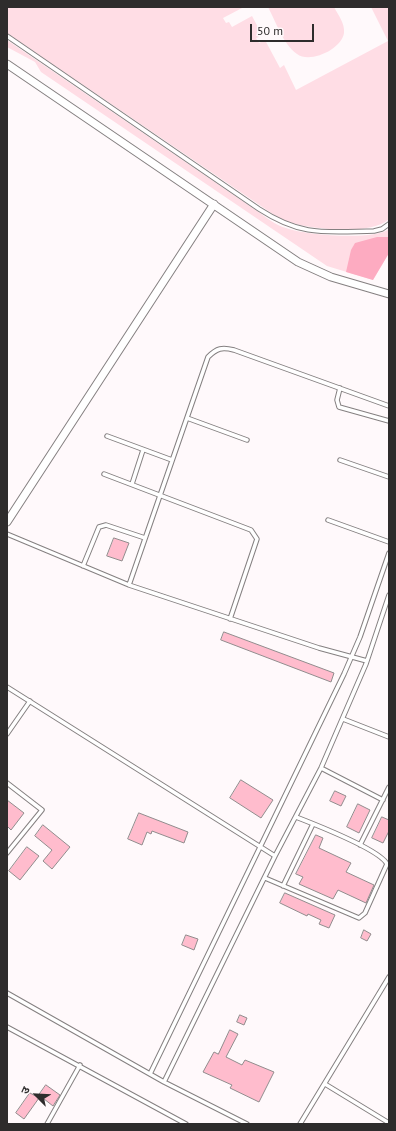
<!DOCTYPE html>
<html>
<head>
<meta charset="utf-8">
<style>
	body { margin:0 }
	#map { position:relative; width:396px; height:1131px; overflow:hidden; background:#fff9fb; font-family:"PT Sans","Noto Sans Devanagari",sans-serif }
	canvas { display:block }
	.frame { position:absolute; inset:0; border:8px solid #2e2c2c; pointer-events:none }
	.north { position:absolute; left:16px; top:1075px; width:40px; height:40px; -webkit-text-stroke:3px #fff9fb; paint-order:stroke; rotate:294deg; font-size:11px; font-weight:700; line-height:16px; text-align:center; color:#2e2c2c }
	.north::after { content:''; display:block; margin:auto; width:14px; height:18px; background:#2e2c2c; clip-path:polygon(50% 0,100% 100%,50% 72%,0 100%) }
	.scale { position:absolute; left:250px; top:24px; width:64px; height:18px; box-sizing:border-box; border:2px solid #2e2c2c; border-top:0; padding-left:5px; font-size:12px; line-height:14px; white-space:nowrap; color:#2e2c2c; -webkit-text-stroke:3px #fff9fb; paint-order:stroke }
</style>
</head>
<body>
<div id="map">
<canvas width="396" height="1131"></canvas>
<div class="frame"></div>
<div class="north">उ</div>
<div class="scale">50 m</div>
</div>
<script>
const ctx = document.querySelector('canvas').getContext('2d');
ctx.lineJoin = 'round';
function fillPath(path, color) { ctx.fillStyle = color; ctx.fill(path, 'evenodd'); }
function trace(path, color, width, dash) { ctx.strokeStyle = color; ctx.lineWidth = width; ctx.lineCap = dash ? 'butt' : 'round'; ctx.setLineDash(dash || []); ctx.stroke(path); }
fillPath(new Path2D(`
	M7 7H244L223 18 226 23 229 22 232 27 252 16 260 31 257 33 259 37 256 38 259 43 265 40 280 68 284 65 296 90 388 41 371 7H389V219C370 237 303 229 280 219L7 33Z
	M268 7H334C338 15 345 23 344 33 342 49 310 64 297 54 283 44 276 22 268 7Z
	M7 40 257 211C266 217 275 225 286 228 304 235 374 241 389 229V253L373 280 327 266 41 72 35 62 7 47Z`), '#ffdde5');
fillPath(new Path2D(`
	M377 237H389V253L373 280 346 272 351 250 355 243Z`), '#fdabc1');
const building = new Path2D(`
	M114 538 129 543 122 561 107 556Z
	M224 632 334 673 331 682 221 640Z
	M241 780 273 800 261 818 230 798Z
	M335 791 346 796 341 806 330 801Z
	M7 800 24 813 11 830 7 826Z
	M358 804 370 810 359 833 347 827Z
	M139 813 188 832 184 843 152 831 151 834 147 832 142 845 128 839Z
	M382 817 389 820V831L383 843 372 838Z
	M43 825 70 847 52 869 43 861 52 850 35 836Z
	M316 835 323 838 319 848 351 863 346 872 374 885 366 903 338 890 333 899 299 884 303 877 296 874Z
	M27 847 39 856 20 880 9 871Z
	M285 893 335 915 329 928 319 924 321 920 308 914 307 916 280 903Z
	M364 930 371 934 367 941 361 938Z
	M186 935 198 939 194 950 182 945Z
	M240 1015 247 1018 244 1025 237 1022Z
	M230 1030 238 1034 226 1057 242 1065 245 1060 274 1072 259 1102 230 1088 232 1085 203 1072 214 1052 218 1054Z
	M46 1085 60 1095 53 1106 39 1095Z
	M30 1093 39 1098 24 1119 16 1113Z`);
fillPath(building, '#ffbccd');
trace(building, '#918c8d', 1);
const service = new Path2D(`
	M7 36 259 209C302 237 326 232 374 231L382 229 389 224
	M340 388 337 400 339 407 389 421
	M187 418 247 440
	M107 436 172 460
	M340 460 389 477
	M104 474 251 530 257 539 230 619
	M132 484 143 450
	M328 520 389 542
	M7 534 129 585 319 648 367 661
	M83 566 99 527 106 525 145 538
	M129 585 208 357C217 348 222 347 234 350L389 406
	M7 687 275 856
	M343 719 389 737
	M7 734 30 701
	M321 768 383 800
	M7 783 42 810 7 853
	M360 845 389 787
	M265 878 359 918 365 913 387 864C380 850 314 824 296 817
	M283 886 313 824
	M7 993 164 1082 247 1124
	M7 1027 186 1124
	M150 1074 344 674 360 637 389 553
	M164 1082 275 856 321 768 366 664 389 595
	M325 1084 389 1123
	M47 1124 80 1065
	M300 1124 389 977`);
const minor = new Path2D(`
	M7 64 298 262 331 277 389 294
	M7 522 214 204`);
trace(service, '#858081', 5.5);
trace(minor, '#858081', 9);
trace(service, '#fff', 3.5);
trace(minor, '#fff', 7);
</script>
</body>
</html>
